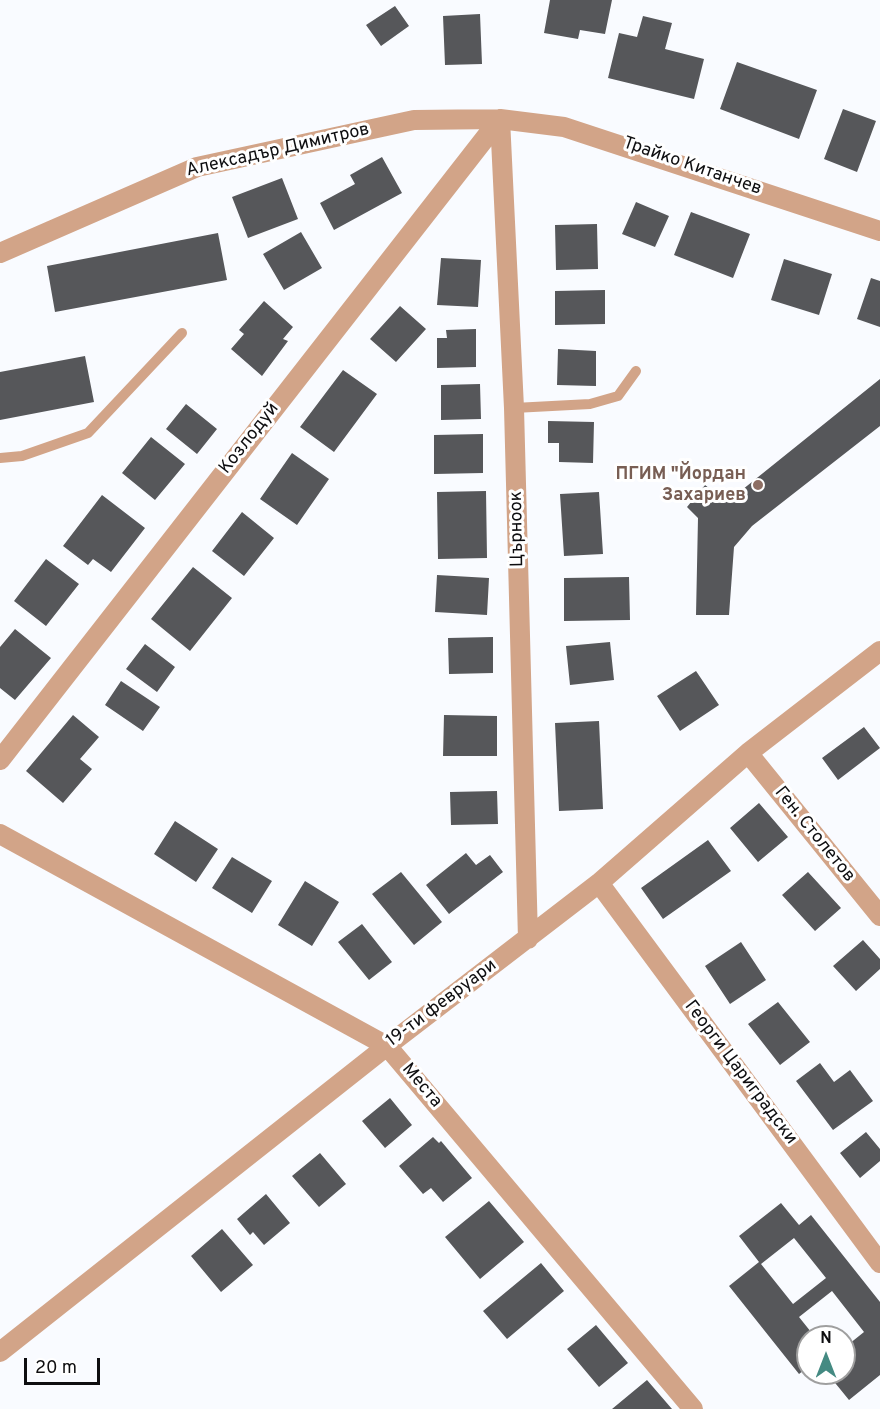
<!DOCTYPE html>
<html>
<head>
<meta charset="utf-8">
<style>
	body { margin:0 }
	#map { position:relative; width:880px; height:1409px; overflow:hidden; background:#f9fbff; font-family:Overpass,sans-serif }
	canvas { display:block }
	.north { position:absolute; left:796px; top:1325px; width:60px; height:60px; box-sizing:border-box; background:#fff; border:2px solid #9f9f9f; border-radius:50%; rotate:0deg; font-size:16px; font-weight:700; line-height:24px; text-align:center; color:#0e0e10 }
	.north::after { content:''; display:block; margin:auto; width:21px; height:27px; background:#448a82; clip-path:polygon(50% 0,100% 100%,50% 72%,0 100%) }
	.scale { position:absolute; left:24px; top:1358px; width:76px; height:27px; box-sizing:border-box; border:3px solid #0e0e10; border-top:0; padding-left:8px; font-size:18px; line-height:21px; white-space:nowrap; color:#0e0e10; -webkit-text-stroke:4px #fff; paint-order:stroke }
</style>
</head>
<body>
<div id="map">
<canvas width="880" height="1409"></canvas>
<div class="north">N</div>
<div class="scale">20 m</div>
</div>
<script>
const ctx = document.querySelector('canvas').getContext('2d');
ctx.lineJoin = 'round';
function fillPath(path, color) { ctx.fillStyle = color; ctx.fill(path, 'evenodd'); }
function trace(path, color, width, dash) { ctx.strokeStyle = color; ctx.lineWidth = width; ctx.lineCap = dash ? 'butt' : 'round'; ctx.setLineDash(dash || []); ctx.stroke(path); }
function drawText(font, color, halo, rows, align = 'center') {
  ctx.font = font + ' Overpass,sans-serif'; ctx.lineWidth = 6; ctx.setLineDash([]); ctx.textBaseline = 'middle'; ctx.strokeStyle = halo; ctx.fillStyle = color; for (const [text, x, y, turn = 0] of rows) {
    ctx.save(); ctx.translate(x, y); ctx.rotate((+turn || 0) * Math.PI / 180); ctx.textAlign = isNaN(turn) ? turn : align; if (halo) ctx.strokeText(text, 0, 0); ctx.fillText(text, 0, 0); ctx.restore();
  }
}
fillPath(new Path2D(`
	M550 0H612L605 34 580 30 578 39 544 33Z
	M395 6 409 26 381 46 366 25Z
	M480 14 482 64 445 65 443 16Z
	M643 16 672 23 665 49 704 59 694 99 608 78 619 33 637 37Z
	M737 62 817 90 799 139 720 109Z
	M843 109 876 121 857 172 824 159Z
	M382 157 402 193 334 230 320 203 355 184 350 175Z
	M282 178 298 219 248 238 232 197Z
	M636 202 669 216 655 247 622 234Z
	M691 212 750 234 733 278 674 255Z
	M597 224 598 269 556 270 555 225Z
	M301 232 322 268 284 290 263 254Z
	M218 233 227 280 55 312 47 266Z
	M441 258 481 260 478 307 437 305Z
	M784 259 832 274 819 315 771 300Z
	M871 278 880 281V327L857 319Z
	M605 290V324L555 325V291Z
	M264 301 293 327 283 339 288 341 262 376 231 349 244 334 239 330Z
	M400 306 426 329 396 362 370 339Z
	M476 329V367L437 368V338H447L446 330Z
	M558 349 596 351V386L557 385Z
	M85 356 94 402 0 420V372Z
	M343 370 377 394 334 452 300 427Z
	M880 379V426L752 526 734 547 729 615H696L698 518 687 507 705 485 727 502Z
	M480 384 481 419 441 420V385Z
	M186 404 217 429 197 454 166 429Z
	M548 421 594 422 593 463 559 462V443H548Z
	M483 434V473L434 474V435Z
	M151 437 185 464 155 500 122 473Z
	M292 453 329 479 297 525 260 499Z
	M486 491 487 558 438 559 437 492Z
	M599 492 603 554 564 556 560 494Z
	M102 495 145 528 111 572 93 559 88 565 63 546Z
	M242 512 274 538 244 576 212 551Z
	M46 559 79 584 46 626 14 601Z
	M193 567 232 598 190 651 151 619Z
	M437 575 489 578 487 615 435 612Z
	M629 577 630 620 564 621V578Z
	M15 629 51 658 15 700 0 688V647Z
	M493 637V673L449 674 448 638Z
	M610 642 614 680 570 685 566 646Z
	M145 644 175 667 157 692 126 669Z
	M696 671 719 705 680 731 657 696Z
	M121 681 160 707 143 731 105 705Z
	M73 715 99 737 80 759 92 769 63 803 26 771Z
	M444 715 497 716V756H443Z
	M599 721 603 809 559 811 555 723Z
	M864 727 880 748 838 780 822 758Z
	M497 791 498 824 451 825 450 792Z
	M759 803 788 837 758 862 730 828Z
	M175 821 218 849 196 882 154 854Z
	M708 840 731 871 663 919 641 888Z
	M466 853 476 865 490 855 503 872 449 914 426 885Z
	M232 857 272 881 252 913 212 888Z
	M401 872 442 922 414 945 372 894Z
	M808 872 841 908 815 931 782 895Z
	M305 881 339 902 312 946 278 925Z
	M362 924 392 962 369 980 338 942Z
	M863 940 880 959V969L856 991 833 966Z
	M741 942 766 980 730 1004 705 966Z
	M778 1002 810 1042 780 1065 748 1024Z
	M820 1063 834 1082 850 1070 873 1101 833 1130 796 1081Z
	M390 1098 412 1125 385 1148 362 1121Z
	M866 1132 880 1149V1161L860 1178 840 1153Z
	M433 1137 439 1143 441 1141 472 1178 443 1202 431 1188 423 1194 399 1166Z
	M320 1153 346 1184 319 1207 292 1176Z
	M266 1194 290 1223 264 1245 253 1232 250 1235 237 1219Z
	M489 1201 524 1242 480 1279 445 1237Z
	M781 1203 799 1225 811 1215 880 1302V1375L849 1400 827 1373H844V1348L864 1332 832 1291 799 1317 815 1337H808V1367L799 1374 729 1286 759 1262 739 1236ZM794 1238 826 1278 793 1304 761 1264Z
	M222 1229 253 1265 221 1292 191 1256Z
	M541 1263 564 1291 507 1339 483 1311Z
	M596 1325 628 1363 599 1387 567 1349Z
	M647 1380 672 1409H612Z`), '#56575a');
trace(new Path2D(`
	M514 408 590 404 618 396 636 371
	M0 458 22 456 88 433 182 333`), '#d2a488', 10);
trace(new Path2D(`
	M500 119 514 408 528 939
	M0 253 197 167 414 120 500 119 564 127 880 231
	M748 753 880 916
	M0 760 500 119
	M0 834 387 1046 693 1409
	M599 883 880 1263
	M0 1352 387 1046 599 883 748 753 880 651`), '#d2a488', 20);
for (const [x, y, r, color] of [
	[758,485,6,"#8d6e63"]
]) { const dot = new Path2D(); dot.arc(x, y, r, 0, 2 * Math.PI); ctx.fillStyle = color; ctx.fill(dot); trace(dot, '#fff', 2); }
drawText('18px', '#0e0e10', '#fff', [
	["Алексадър Димитров",278,151,-13],
	["Трайко Китанчев",692,167,19],
	["Козлодуй",250,439,-52],
	["Църноок",518,529,-91],
	["Ген. Столетов",814,835,51],
	["19-ти февруари",442,1004,-37],
	["Георги Цариградски",740,1073,53],
	["Места",421,1086,50]
]);
drawText('bold 18px', '#785e54', '#fff', [
	["ПГИМ \"Йордан",746,475],
	["Захариев",746,496]
], 'right');
</script>
</body>
</html>
